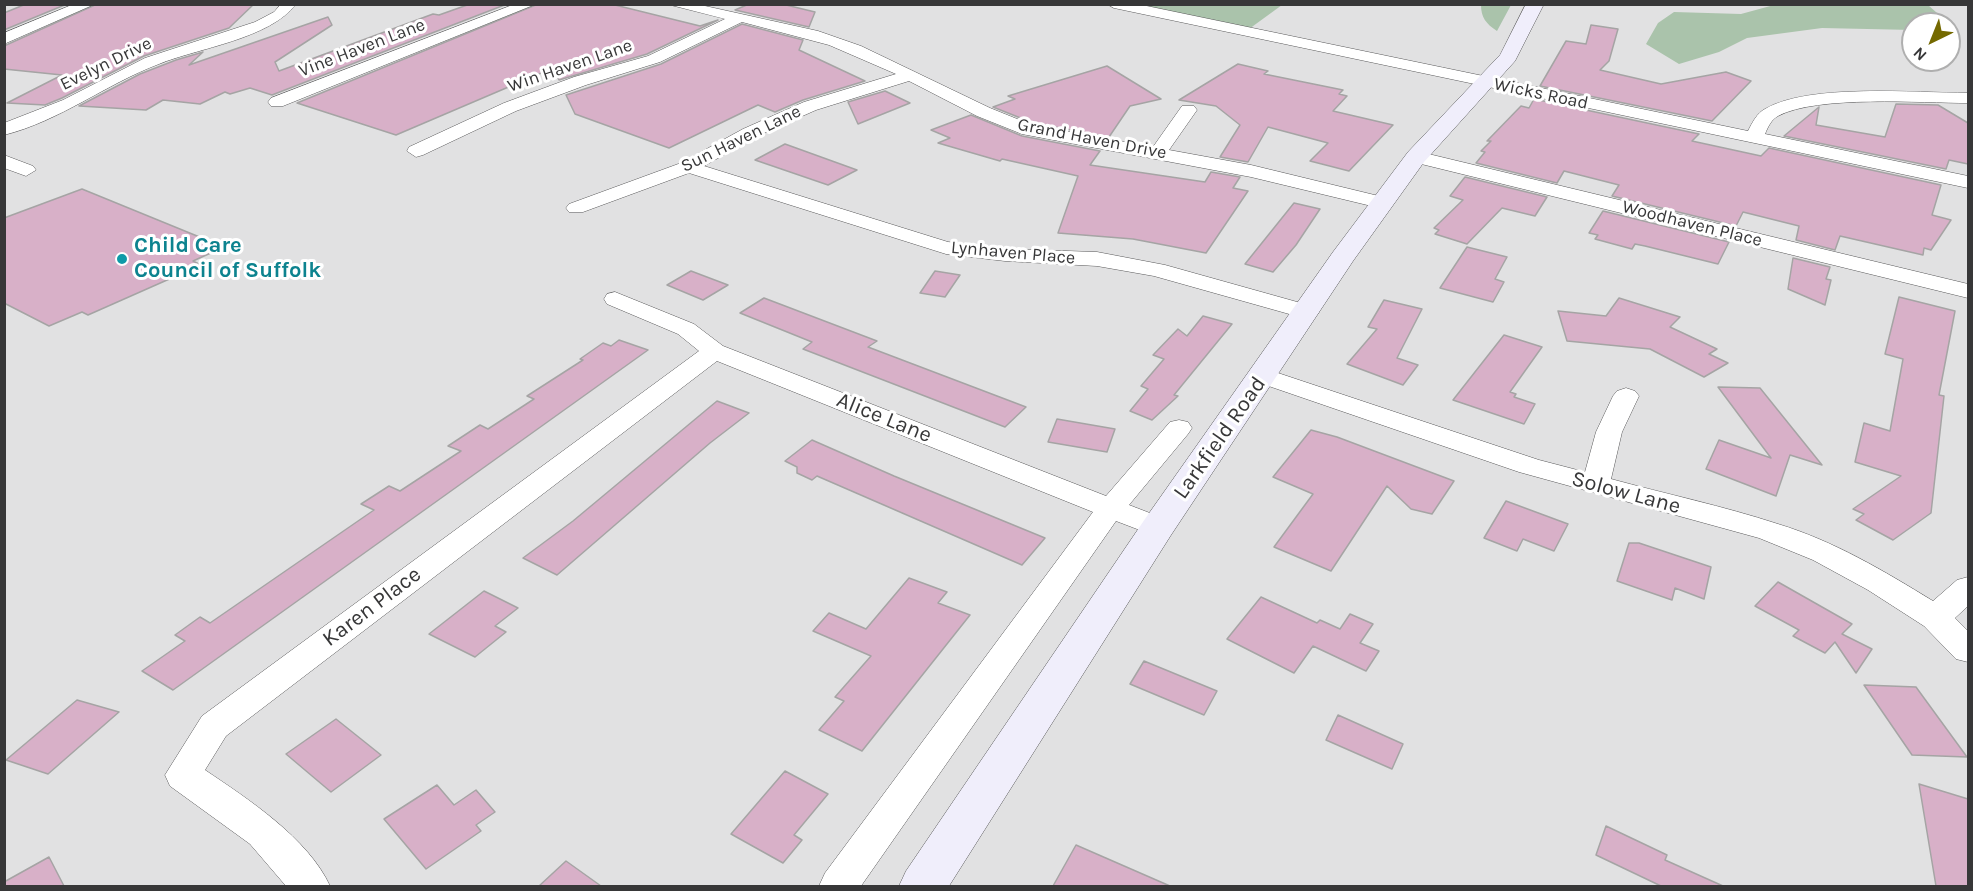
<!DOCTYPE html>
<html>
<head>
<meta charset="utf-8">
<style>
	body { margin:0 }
	#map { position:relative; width:1973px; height:891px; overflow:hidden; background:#e1e1e2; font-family:Karla,sans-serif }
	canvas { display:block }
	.frame { position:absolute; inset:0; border:6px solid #373738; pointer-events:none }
	.north { position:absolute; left:1901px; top:12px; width:60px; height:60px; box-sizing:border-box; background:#fff; border:2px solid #afafaf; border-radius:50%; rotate:223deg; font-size:16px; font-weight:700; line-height:24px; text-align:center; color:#373738 }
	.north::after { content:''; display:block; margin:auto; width:21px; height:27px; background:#746900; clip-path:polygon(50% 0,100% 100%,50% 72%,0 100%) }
</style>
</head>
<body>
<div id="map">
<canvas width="1973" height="891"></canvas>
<div class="frame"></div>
<div class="north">N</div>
</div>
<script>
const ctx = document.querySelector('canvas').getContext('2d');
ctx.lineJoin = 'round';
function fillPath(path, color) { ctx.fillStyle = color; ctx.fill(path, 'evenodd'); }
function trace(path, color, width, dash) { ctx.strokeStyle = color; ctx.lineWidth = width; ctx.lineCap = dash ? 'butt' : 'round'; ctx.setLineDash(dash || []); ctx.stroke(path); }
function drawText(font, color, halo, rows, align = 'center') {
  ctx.font = font + ' Karla,sans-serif'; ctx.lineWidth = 6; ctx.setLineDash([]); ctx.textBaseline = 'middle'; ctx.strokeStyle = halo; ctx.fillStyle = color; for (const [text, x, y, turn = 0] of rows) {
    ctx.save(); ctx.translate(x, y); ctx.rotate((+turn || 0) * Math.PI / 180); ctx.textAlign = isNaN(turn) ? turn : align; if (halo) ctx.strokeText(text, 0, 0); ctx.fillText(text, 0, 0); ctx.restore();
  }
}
fillPath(new Path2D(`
	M1133 5H1282L1249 29Z
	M1481 5H1511L1497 31C1486 24 1481 17 1481 5Z
	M1774 5H1928L1954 28 1949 29V24H1913V30L1822 28 1747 38 1719 52 1679 64 1646 44 1658 23 1674 12 1741 14Z`), '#aac3ab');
const building = new Path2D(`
	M26 4H67L4 30V13Z
	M97 4H254L229 28 144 56 62 98 45 105 7 103 62 75 4 69V46Z
	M470 4H507L272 95 250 88 230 94 225 92 200 104 163 100 146 110 79 106 140 74 176 60 203 52 189 65 328 17 332 25 275 62 279 71 433 14 439 15Z
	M538 4H611L700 26 718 20 647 54 559 80 553 68 396 135 297 103Z
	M749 4H782L815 12 809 27 735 10Z
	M742 24 803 40 799 50 865 81 803 100 775 112 758 105 669 148 575 114 566 95 661 64Z
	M1591 25 1618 29 1609 61 1600 70 1661 84 1726 72 1751 81 1712 121 1540 86 1566 41 1586 44Z
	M1238 64 1268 71 1264 74 1343 90 1339 94 1347 96 1333 111 1393 125 1349 171 1310 161 1328 143 1268 127 1248 162 1220 157 1240 125 1216 106 1179 100Z
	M1107 66 1161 99 1130 106 1109 137 1033 123 993 107 1015 99 1008 96Z
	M885 91 910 103 858 124 848 102Z
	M1534 99 1699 134 1692 141 1761 156 1769 148 1941 185 1932 215 1951 220 1931 250 1924 248 1923 255 1840 236 1835 250 1796 240 1799 226 1743 212 1736 226 1612 196 1619 185 1564 171 1557 183 1476 163 1485 152 1481 151 1491 141H1487L1521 106 1529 108Z
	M1896 104 1938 105 1968 123V164L1949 160 1946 169 1784 136 1819 107 1816 125 1885 137Z
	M971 115 1022 136 1100 151 1090 165 1205 182 1211 172 1240 177 1233 188 1248 191 1206 253 1133 239 1058 233 1078 176 1002 159 1000 161 938 143 950 138 931 130Z
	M785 144 857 170 828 185 755 160Z
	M1465 177 1547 197 1535 216 1502 208 1467 244 1435 234 1439 230 1434 228 1463 200 1450 196Z
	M82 189 224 247 193 261 201 265 88 315 82 312 49 326 4 303V218Z
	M1294 203 1320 209 1296 245 1273 272 1245 264Z
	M1603 211 1729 242 1718 264 1645 246 1635 244 1632 249 1595 239 1598 235 1589 233Z
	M1467 247 1507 257 1495 279 1504 282 1493 302 1440 288Z
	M1793 258 1830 267 1826 279 1831 280 1825 305 1788 289Z
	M691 271 728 285 703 300 667 285Z
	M935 271 960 275 945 297 920 293Z
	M1899 297 1955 311 1939 395 1944 396 1931 513 1893 540 1856 520 1864 514 1853 509 1901 476 1855 462 1864 423 1890 431 1903 359 1885 354Z
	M764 298 877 341 868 347 1026 407 1005 427 803 349 812 342 740 313Z
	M1619 298 1680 317 1670 327 1717 349 1709 354 1728 363 1704 377 1650 349 1567 341 1558 311 1606 316Z
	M1384 300 1422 309 1397 358 1418 365 1403 385 1347 364 1377 329 1368 327Z
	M1203 316 1232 324 1174 395 1178 396 1152 420 1130 411 1148 389 1141 386 1164 359 1153 355 1178 329 1187 336Z
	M1504 335 1542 347 1510 392 1516 394 1514 397 1535 404 1524 424 1453 400Z
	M619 340 648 350 173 690 142 671 185 641 175 635 200 617 210 623 374 510 361 504 389 486 400 491 461 451 448 446 480 425 488 429 534 399 527 396 583 360 580 359 603 343 611 346Z
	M1718 387 1760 388 1822 465 1790 455 1776 496 1706 469 1719 440 1771 458Z
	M717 401 749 413 710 443 557 575 523 558 573 521Z
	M1057 419 1115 429 1107 452 1048 442Z
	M1311 430 1337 437 1454 481 1432 514 1411 509 1387 486 1331 571 1274 547 1313 494 1273 477Z
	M812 440 894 476 1045 538 1022 565 817 476 812 480 797 473V467L785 461Z
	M1506 501 1568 524 1554 551 1523 539 1517 551 1484 538Z
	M1629 543H1639L1711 567 1704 599 1675 588 1672 600 1617 581Z
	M909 578 947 592 938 603 970 615 862 751 819 730 844 701 835 697 871 656 813 631 829 613 866 629Z
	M1778 582 1852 624 1842 634 1872 649 1856 673 1835 642 1825 653 1793 636 1799 630 1755 606Z
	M484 591 518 608 495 626 506 632 475 657 429 634Z
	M1261 597 1317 623 1320 620 1340 629 1350 614 1373 624 1360 643 1379 651 1366 671 1313 646 1294 673 1227 639Z
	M1144 661 1217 691 1204 715 1130 684Z
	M1864 685 1916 687 1967 757 1912 755Z
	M77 700 119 712 48 774 6 760Z
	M1338 715 1403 744 1392 769 1326 740Z
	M336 719 381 755 331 792 286 754Z
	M785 771 828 794 794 835 802 840 783 863 731 834Z
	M1919 784 1968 799V886H1936Z
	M437 785 454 805 476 790 495 812 476 825 481 831 426 869 384 819Z
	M1606 826 1667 855 1665 860 1723 886H1661L1596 855Z
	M1076 845 1170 886H1053Z
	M49 857 64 886H4V882Z
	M566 861 601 886H539Z`);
fillPath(building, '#d8b0c8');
trace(building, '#a5a4a4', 1.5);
const minor = new Path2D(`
	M74 4H95L4 44V33Z
	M281 4H296C270 39 198 48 159 64 106 84 60 121 4 135V123L63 100 145 58 255 22 274 12Z
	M515 4H536L283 106H271L268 102 271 98Z
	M667 4H696L818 31 861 46 990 108 1032 125 1153 147 1182 106H1194L1197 110 1169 150 1251 165 1391 199 1394 203 1391 207 1384 209 1251 177 1022 134 977 116 909 81 816 110 755 137 704 166 948 242 1005 249 1097 252 1165 265 1315 307 1319 312 1315 317 1307 319 1154 276 1097 266 1005 261 946 254 689 173 583 212H569L566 208 569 204 681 163 743 129 804 102 896 74 829 45 742 22 660 62 586 85 516 111 423 155 416 157 407 151 409 147 504 103 574 77 648 56 725 19Z
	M1107 4H1137L1748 131C1752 123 1757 113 1765 109 1809 83 1916 93 1968 93V103C1922 103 1817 95 1778 116 1771 120 1768 127 1765 134L1968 176V188L1114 8Z
	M1416 151 1968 284V298L1409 161 1407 157 1409 153Z
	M4 155 33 166 36 170 26 176 4 168Z
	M615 292 694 324 723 346 1106 496 1170 422 1179 420 1188 422 1192 428 1188 434 1129 505 1168 520 1173 527 1168 534 1158 537 1116 521 861 886H819L825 873 1093 512 717 361 226 736 205 770C248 799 308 838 330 886H286L250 844 170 786 165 775 202 716 699 351 678 334 607 304 604 299 607 294Z
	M1263 368 1539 460 1585 472 1596 432 1613 396 1617 391 1626 388 1635 391 1639 396 1622 432 1611 479C1666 494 1723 506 1778 524 1834 541 1884 571 1933 601L1957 580 1968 577V606L1955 618 1968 631V662L1956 659 1924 626 1868 590 1813 560 1759 538 1519 472 1254 381 1250 376 1254 371Z`);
const secondary = new Path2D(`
	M1526 4H1544L1515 61 1424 162 1353 261 1171 535 949 886H899L906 871 1145 519 1333 252 1408 152 1500 55Z`);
trace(minor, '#59595a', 1);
trace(secondary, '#59595a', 1);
fillPath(minor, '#fff');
fillPath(secondary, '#f0eefb');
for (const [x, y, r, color] of [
	[122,259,6,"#0f9aa8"]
]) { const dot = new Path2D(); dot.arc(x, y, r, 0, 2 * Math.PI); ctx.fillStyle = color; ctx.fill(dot); trace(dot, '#fff', 2); }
drawText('18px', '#373738', '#fff', [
	["Vine Haven Lane",362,48,-21],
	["Evelyn Drive",106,64,-26],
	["Win Haven Lane",570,66,-19],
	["Wicks Road",1541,94,12],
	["Sun Haven Lane",741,139,-26],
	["Grand Haven Drive",1092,139,11],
	["Woodhaven Place",1692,224,14],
	["Lynhaven Place",1013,253,5]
]);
drawText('bold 22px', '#0d838f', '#fff', [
	["Child Care",134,246],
	["Council of Suffolk",134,271]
], 'left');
drawText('22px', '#373738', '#fff', [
	["Alice Lane",884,418,22],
	["Larkfield Road",1220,438,-55],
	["Solow Lane",1626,493,15],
	["Karen Place",372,607,-37]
]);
</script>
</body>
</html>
